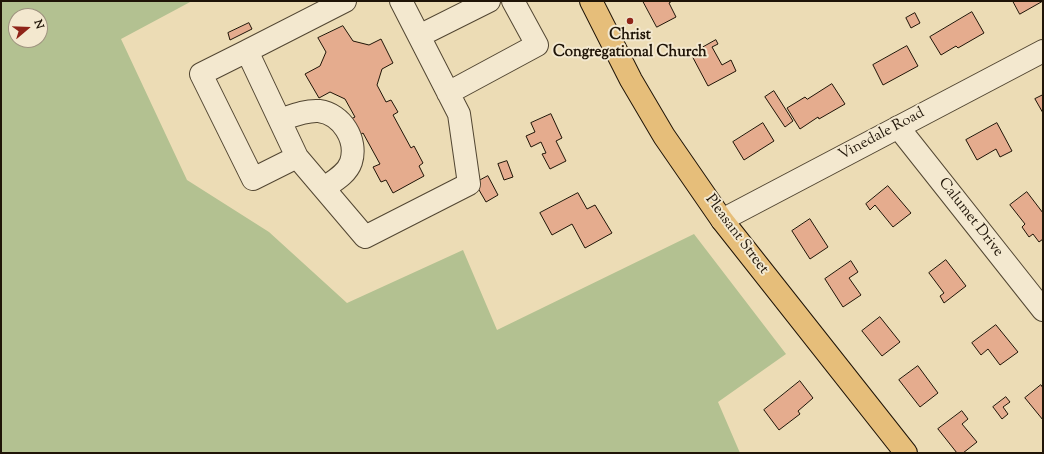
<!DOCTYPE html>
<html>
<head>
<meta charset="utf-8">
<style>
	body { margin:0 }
	#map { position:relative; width:1044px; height:454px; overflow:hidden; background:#ecdcb5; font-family:"Sorts Mill Goudy",serif }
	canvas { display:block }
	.frame { position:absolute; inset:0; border:2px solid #1f1407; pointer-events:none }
	.north { position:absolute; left:8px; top:8px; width:40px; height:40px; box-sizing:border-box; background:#f3e8cf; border:1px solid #9e937f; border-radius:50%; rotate:71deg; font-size:11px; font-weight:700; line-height:16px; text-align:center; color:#1f1407 }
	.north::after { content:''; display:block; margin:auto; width:14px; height:18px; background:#8f2418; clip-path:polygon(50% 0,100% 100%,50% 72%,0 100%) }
</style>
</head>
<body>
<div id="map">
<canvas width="1044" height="454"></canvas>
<div class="frame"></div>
<div class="north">N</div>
</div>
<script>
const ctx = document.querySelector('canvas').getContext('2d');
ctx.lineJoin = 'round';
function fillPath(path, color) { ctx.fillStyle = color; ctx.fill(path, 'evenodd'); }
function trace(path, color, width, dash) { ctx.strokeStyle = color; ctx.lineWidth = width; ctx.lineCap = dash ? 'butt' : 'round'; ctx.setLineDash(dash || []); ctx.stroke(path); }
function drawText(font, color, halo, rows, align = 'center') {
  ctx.font = font + ' "Sorts Mill Goudy",serif'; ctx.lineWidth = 4; ctx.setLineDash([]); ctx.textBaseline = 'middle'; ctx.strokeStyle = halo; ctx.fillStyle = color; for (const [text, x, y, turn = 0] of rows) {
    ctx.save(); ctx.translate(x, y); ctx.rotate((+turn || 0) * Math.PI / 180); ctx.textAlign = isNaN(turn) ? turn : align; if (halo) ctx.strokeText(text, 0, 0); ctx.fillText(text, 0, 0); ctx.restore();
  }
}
fillPath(new Path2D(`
	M1 1H192L121 39 187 180 269 232 347 303 463 250 497 330 694 234 786 354 718 402 740 453H1ZM16 16H40V40H16Z`), '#b3c191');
const building = new Path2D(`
	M643 1H672L669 3 676 17 657 27Z
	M1013 1H1043L1020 14Z
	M972 12 984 33 958 48 956 46 941 55 930 37Z
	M915 13 920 23 911 28 906 18Z
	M249 23 252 29 230 40 228 33Z
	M343 26 353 41 369 45 381 39 393 63 382 69 377 85 386 102 391 100 398 112 393 115 411 148 414 146 423 163 419 166 424 176 393 193 386 180 381 182 373 167 380 164 363 133 358 136 349 120 355 117 345 99 330 92 319 98 305 74 320 66 326 52 318 38Z
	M716 40 718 44 712 47 722 65 731 60 736 71 708 86 691 54Z
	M907 46 918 66 883 85 873 65Z
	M832 84 845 104 819 119 818 117 800 129 787 108 805 97 807 99Z
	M774 91 793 121 785 127 765 97Z
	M1043 95V113L1035 99Z
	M551 114 562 138 556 141 566 161 550 169 542 154 546 153 541 142 531 147 526 136 535 132 531 123Z
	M763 123 774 141 744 160 733 142Z
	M997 123 1012 151 1000 157 996 149 977 160 966 140Z
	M507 161 513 177 504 180 498 164Z
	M488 176 498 195 486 202 475 183Z
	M888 186 911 213 893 227 875 205 870 210 866 204Z
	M1027 192 1043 213V239L1039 242 1033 234 1029 237 1022 227 1025 224 1010 205Z
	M578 193 587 209 595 205 612 233 585 248 572 224 552 235 540 213Z
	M810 219 828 247 810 259 792 231Z
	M946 260 966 286 944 303 940 296 944 293 929 273Z
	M851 261 858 272 849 278 861 295 843 307 825 279Z
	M880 317 900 342 882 356 862 331Z
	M996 325 1018 352 1000 365 988 349 981 355 972 343Z
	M918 366 938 393 920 407 899 380Z
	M800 381 813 398 798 411 800 414 779 430 764 410Z
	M1041 385 1043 388V420L1025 398Z
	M1006 397 1010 402 1003 407 1008 414 1002 419 993 407Z
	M962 411 968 419 962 424 977 442 963 453H957L938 429Z`);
fillPath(building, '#e5ac8e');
trace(building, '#1f1407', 1);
const minor = new Path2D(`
	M345 1 247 51 297 157 365 237 469 184 459 114 401 1
	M419 36 489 1
	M247 51 201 74 253 179 297 157
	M448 93 537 45 513 1
	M280 120C292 116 305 110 319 111 342 114 358 140 351 162 347 174 334 181 324 188
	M898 127 1043 310
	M722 220 1043 51`);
const major = new Path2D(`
	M591 1 631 80 664 136 722 220 906 453`);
trace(minor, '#524632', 24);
trace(major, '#1f1407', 24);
trace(minor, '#f3e8cf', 22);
trace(major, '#e6be7a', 22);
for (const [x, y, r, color] of [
	[630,21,4,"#8f2418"]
]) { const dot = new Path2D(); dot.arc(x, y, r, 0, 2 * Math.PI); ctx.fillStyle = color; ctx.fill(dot); trace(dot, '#f3e8cf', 1.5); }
drawText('bold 15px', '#1f1407', '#f3e8cf', [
	["Christ",630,36],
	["Congregational Church",630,53]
]);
drawText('15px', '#1f1407', '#f3e8cf', [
	["Vinedale Road",882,135,-28],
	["Calumet Drive",970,218,52],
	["Pleasant Street",736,235,53]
]);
</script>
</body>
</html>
